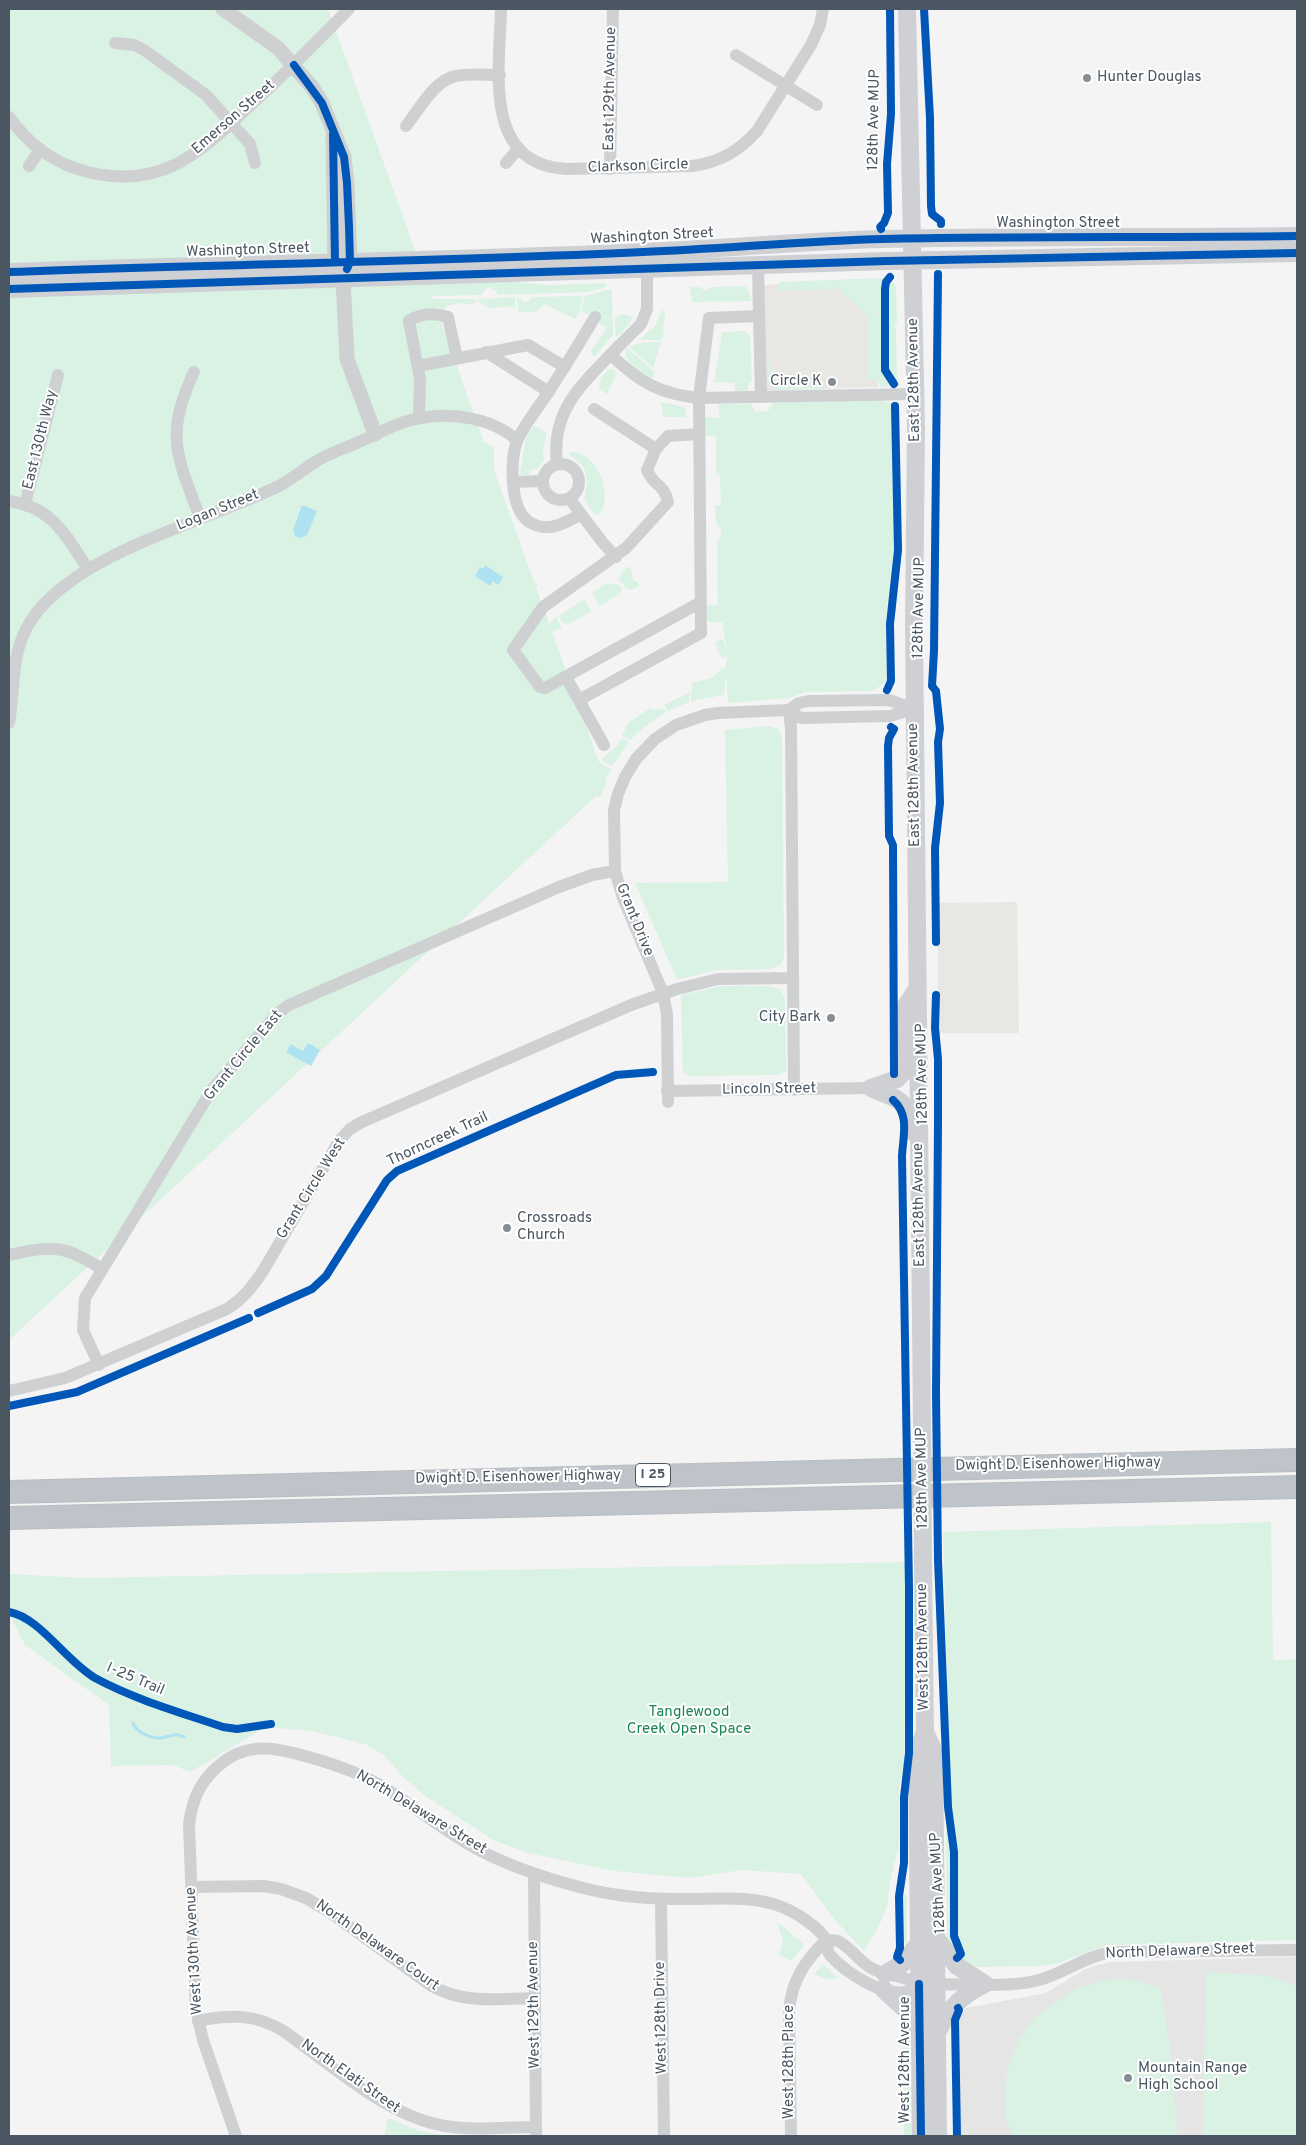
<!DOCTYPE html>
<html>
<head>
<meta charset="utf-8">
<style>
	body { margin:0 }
	#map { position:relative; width:1306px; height:2145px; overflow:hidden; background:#f4f4f4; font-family:Overpass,sans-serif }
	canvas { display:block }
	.frame { position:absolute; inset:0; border:10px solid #4a5661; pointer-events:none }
</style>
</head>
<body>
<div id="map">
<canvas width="1306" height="2145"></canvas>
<div class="frame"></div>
</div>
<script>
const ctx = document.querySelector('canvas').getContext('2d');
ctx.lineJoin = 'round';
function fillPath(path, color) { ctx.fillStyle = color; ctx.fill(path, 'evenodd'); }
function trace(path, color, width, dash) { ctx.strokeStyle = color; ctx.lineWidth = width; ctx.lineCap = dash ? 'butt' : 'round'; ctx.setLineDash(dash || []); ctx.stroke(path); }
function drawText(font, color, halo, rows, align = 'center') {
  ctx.font = font + ' Overpass,sans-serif'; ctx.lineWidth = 4; ctx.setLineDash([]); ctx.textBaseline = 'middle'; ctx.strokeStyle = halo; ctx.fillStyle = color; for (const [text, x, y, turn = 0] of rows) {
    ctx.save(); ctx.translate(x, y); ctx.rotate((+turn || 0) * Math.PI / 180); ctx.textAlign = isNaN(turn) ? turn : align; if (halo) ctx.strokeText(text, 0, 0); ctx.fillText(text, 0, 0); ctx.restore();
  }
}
fillPath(new Path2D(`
	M854 279 877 301 878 387 755 391 752 286Z
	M1017 902 1019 1033H938V903Z`), '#e8e7e3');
fillPath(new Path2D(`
	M1297 1957V2136H959L957 2021 958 2017 966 2008 1046 1993 1085 1969 1109 1962Z`), '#e6e5e6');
fillPath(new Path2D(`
	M9 9H328L427 283 503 281 548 285 606 283V287L589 292 498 295 495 290 489 287 484 290 482 295 431 296 433 299H475L476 302 470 305C463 302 450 303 444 309L436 308 484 442 494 447V470L534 582 538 584 536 587 549 624 556 617 562 628 552 632 599 762 611 769 605 781 607 785 603 789 601 797 596 796 9 1340Z
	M886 278 883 288V371L892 383 891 386 880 387 879 383 876 380H868V317L839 289 777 291 779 282Z
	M891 280 896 286 897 323H895V328H896L897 380H894L887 369 886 287Z
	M745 286 749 292 752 301 692 302 690 287H699L706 291 711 287Z
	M612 289 613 335 594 357 591 351 606 328 599 323 600 319 582 312 584 296Z
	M582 296 580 312 575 319 545 304 536 312H518L517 297 524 302 529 301 531 297Z
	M515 297V308L509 306 490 309 478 301V299Z
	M662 310 665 312 663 338 661 340H639L655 326Z
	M623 314 633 317 626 328 616 338 615 317Z
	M744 331 750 336 752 381 748 385V391H735L734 383 714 382 722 332Z
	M648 342H661L653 368 630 348 635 344Z
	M627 348 655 372 653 378C642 376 627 364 625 353Z
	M768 361H769L770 381 774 385H821L819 389H774L768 382Z
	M609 369H613L617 373 607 394 599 389 601 377Z
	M879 400 892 403 894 409 895 547 886 613 887 681 873 691 806 692 788 698 728 703 726 674 724 695 691 701 692 683 712 678 721 669 726 668 727 655 724 658 720 656 715 642 723 639 727 651 722 622H710L707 619V605H718L717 540 721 537V529L716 523 715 506 721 505 720 476 716 474V437L705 435V417L719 418V404H751L756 412 768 411 773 403Z
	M661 402 685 407 686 417H663Z
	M535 426 547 433 543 449 544 460 537 469 530 470 529 475H522L520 472 526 438 533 427Z
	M569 452C597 450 615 494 599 515L593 513 584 498C589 480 589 465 570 456Z
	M630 566 633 580 639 583V586L631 590 624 587 623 582 621 583 618 578 621 576 620 573Z
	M607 583 619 585 622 589 619 594 600 606 592 593Z
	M584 599 591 611 573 622 568 623 569 625 562 622 559 616Z
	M690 692 689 702 668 711 664 705Z
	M650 708 655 710 663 708 666 712 646 726 630 740 622 736 628 723Z
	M770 726 778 729 782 736 784 957 780 965 771 969 716 970 677 980 635 883 728 882 725 730Z
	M621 738 629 742 612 766 602 761C606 751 616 752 621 738Z
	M722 986H770L780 990 785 999 786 1071 778 1075 688 1076 683 1072 681 995Z
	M1271 1522 1273 1660 1297 1659V1940L1106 1945 1056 1964 1040 1966 977 1967 961 1962 962 1956 949 1946 947 1936 946 1812 949 1752 943 1532Z
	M906 1562 904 1766 899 1787V1844L890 1882 887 1907 879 1926 864 1951 834 1919 801 1874 742 1870 691 1878 614 1871 528 1853 493 1840 424 1795 403 1777 384 1755 365 1744 312 1731 266 1727 190 1772 173 1765 111 1766 109 1705 25 1645 10 1616 9 1574 86 1578Z
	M901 1895H907V1943L902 1940Z
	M777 1922 803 1943V1947L791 1961 779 1955 783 1941Z
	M823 1964 838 1978 829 1980 814 1974Z
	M1206 1972 1271 1976 1297 1985V2136H1203Z
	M1106 1980H1135L1161 1988 1173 2070 1177 2136H1014L1005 2117V2096L1008 2065 1020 2038 1038 2014 1079 1987Z
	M910 2034 912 2083H903V2039Z
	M903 2086H912L913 2136H904Z
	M388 2118 420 2131 448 2136H384Z`), '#d9f2e3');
fillPath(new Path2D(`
	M302 505 317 511 307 535 301 538 295 536 293 530Z
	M485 565 503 577 498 585 493 581 490 586 475 576 480 567 483 569Z
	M308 1043 320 1050 311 1066 286 1052 291 1044 303 1051Z`), '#aee2f0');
trace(new Path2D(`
	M133 1723C136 1732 151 1739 161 1738 170 1737 175 1732 184 1737`), '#aee2f0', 3);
const motorway = new Path2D(`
	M9 1492 1297 1460
	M9 1518 1297 1487`);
trace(motorway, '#b9bec3', 24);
trace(new Path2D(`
	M501 9C500 67 481 165 567 169L693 166C720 162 739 151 757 131L811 45 820 25 823 9
	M115 43 134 45 144 50 206 95 250 144 255 163
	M736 55 817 105
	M9 117C29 145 55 164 88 172 164 191 204 149 254 102 287 72 318 40 349 9
	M406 126C419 110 434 80 456 76 470 73 486 75 500 75
	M506 163 519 148
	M29 166 40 150
	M610 169 613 9
	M758 266 761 397
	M486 352 549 392
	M611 355C639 382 660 394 699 398L915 394
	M418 366 528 345 565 367
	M194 372C164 435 177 456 200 518
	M594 409 656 449
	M419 418 420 379 409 321C421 313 435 313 448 317L457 358
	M699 434 668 436 656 449 647 470C653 486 664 483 668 502L626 548 543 607 513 650 540 687 545 688 701 602
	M543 482a18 18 0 1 1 36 0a18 18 0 1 1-36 0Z
	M557 464C551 413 578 388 611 354 621 344 631 334 641 324L647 309V270
	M513 482 542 481
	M569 498 603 543 616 557
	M9 501C53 507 66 536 88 569
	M25 504 58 375
	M581 514C564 524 546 534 528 521 510 508 509 458 518 439 526 422 539 407 549 391 565 367 580 342 595 317
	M566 677 604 745
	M579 700 701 633 699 398 709 318 759 316
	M789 710 791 728 794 1090
	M789 710 796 716 802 718 890 716 914 709
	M9 723C16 683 9 647 37 612 88 549 207 521 279 486 294 478 306 467 320 459 333 452 348 447 361 441 381 432 400 421 421 418 453 412 492 418 517 440
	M667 1091 871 1088
	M668 1102 667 1014 663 993 623 898 615 871 614 810 618 794 625 777 636 759 655 739 676 725 705 715 718 713 789 710 799 703 808 701 889 700 914 709
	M9 1255C54 1245 63 1245 102 1269
	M99 1365 83 1330 85 1298 211 1091 278 1013 289 1005 559 887 592 875 615 871
	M9 1391 65 1378 227 1309C244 1298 252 1287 263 1271L339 1141 350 1129 362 1122 631 1005 677 989 718 979 793 978
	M534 1874 536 2136
	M191 1887 264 1886 281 1889 306 1898 328 1911 430 1985C462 2004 499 1999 535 1998
	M661 1899 664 2136
	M826 1940C830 1940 834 1940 838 1941 848 1945 860 1962 871 1968 888 1977 904 1975 919 1984
	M198 2021C230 2014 257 2014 285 2032 331 2065 388 2117 445 2126 475 2131 506 2127 536 2127
	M236 2136 203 2040 196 2010 189 1825C192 1799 201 1779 222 1763 252 1739 286 1750 319 1760 339 1766 359 1773 378 1784 412 1804 442 1830 477 1849 507 1865 539 1876 572 1885 606 1895 641 1899 677 1899 711 1900 750 1894 782 1907 795 1912 819 1927 826 1940 829 1945 826 1951 830 1955 845 1972 885 1999 908 1991 912 1990 916 1986 919 1984 955 1983 1006 1989 1039 1980 1065 1973 1085 1956 1112 1952L1297 1950
	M791 2136 789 2012C791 1981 805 1961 826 1940`), '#ced0d2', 12);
trace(new Path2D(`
	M223 9 278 48 312 87 322 103 344 157 347 183 350 262 345 273
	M333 137 335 262 343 279 347 359 375 434`), '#ced0d2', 15);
trace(new Path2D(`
	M907 9 916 428 914 627 922 1421
	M9 272C220 264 432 262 643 252 723 249 803 241 883 239 1021 236 1159 238 1297 236
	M9 289 887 261 1297 253
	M871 1088 897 1079 906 1069 905 1007 917 989
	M871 1088C902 1102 904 1095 912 1132
	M925 1732 934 1752 938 2136
	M936 1938 957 1966 985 1984
	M885 1974 903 1963 919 1943
	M883 1989 906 2010 920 2031
	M938 2031C949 2008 962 1995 985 1984
	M921 2136 917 1753 925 1732 923 1561`), '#ced0d4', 18);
trace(motorway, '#bec4c9', 22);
trace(new Path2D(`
	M922 1421 923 1561`), '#ced0d4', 18);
trace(new Path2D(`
	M924 9 930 118 931 206 932 214 941 221V224
	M294 65 322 103 344 157 347 183 349 227 350 262 347 269
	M333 134 335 262
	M881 229 880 227 884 223 888 213 887 164 891 114 890 9
	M9 272C220 264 432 262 643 252 723 249 803 241 883 239 1021 236 1159 238 1297 236
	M890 277 886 282 885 289V370L894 384
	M9 289 887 261 1297 253
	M887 690 891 681 890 624 898 550 895 406
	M891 727 894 729 889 738 888 746 889 836 893 845 894 1074
	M936 942 935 848 940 803 938 742 940 729 936 691 932 686 934 651 938 274
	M936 995 935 1028 938 1059V1123L936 1393 938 1560 948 1807 954 1852V1936L961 1954 957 1958
	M893 1100C910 1115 903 1136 902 1156L909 1588V1753L904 1797V1863L899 1896 900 1948 897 1957 900 1960
	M258 1313 312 1289 326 1276 387 1180 397 1171 616 1075 653 1072
	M9 1406 77 1392 249 1318
	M9 1612C39 1617 66 1661 95 1678 136 1700 179 1712 223 1727L237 1729 271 1724
	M919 1984 921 2136
	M957 2136 955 2020 959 2010 958 2008`), '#0057b8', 8);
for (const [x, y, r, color] of [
	[1087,78,5,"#868d94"],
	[832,382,5,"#868d94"],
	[831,1018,5,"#868d94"],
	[507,1228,5,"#868d94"],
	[1128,2078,5,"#868d94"]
]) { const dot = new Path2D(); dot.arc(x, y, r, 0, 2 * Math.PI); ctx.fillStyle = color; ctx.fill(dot); trace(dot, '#fff', 2); }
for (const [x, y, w] of [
	[653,1475,35]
]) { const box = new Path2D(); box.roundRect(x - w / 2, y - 11.5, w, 23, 4); ctx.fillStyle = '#fff'; ctx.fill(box); trace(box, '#4a5661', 1); }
drawText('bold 14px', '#4a5661', null, [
	["I 25",653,1475]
]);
drawText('15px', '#4a5661', '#fff', [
	["Hunter Douglas",1097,78],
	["Circle K",822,382,"right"],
	["City Bark",821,1018,"right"],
	["Crossroads",517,1219],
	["Church",517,1236],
	["Mountain Range",1138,2069],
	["High School",1138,2086]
], 'left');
drawText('15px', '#4a5661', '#fff', [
	["East 129th Avenue",611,89,-89],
	["Emerson Street",234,118,-41],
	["128th Ave MUP",875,120,-89],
	["Clarkson Circle",638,167,-2],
	["Washington Street",1058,224],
	["Washington Street",652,237,-3],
	["Washington Street",248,251,-2],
	["East 128th Avenue",915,380,-91],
	["East 130th Way",41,440,-76],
	["Logan Street",218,511,-22],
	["128th Ave MUP",920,608,-89],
	["East 128th Avenue",915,785,-91],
	["Grant Drive",634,920,68],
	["Grant Circle East",244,1056,-50],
	["128th Ave MUP",923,1074,-91],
	["Lincoln Street",769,1090,-1],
	["Thorncreek Trail",438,1140,-25],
	["Grant Circle West",312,1189,-58],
	["East 128th Avenue",920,1205,-91],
	["Dwight D. Eisenhower Highway",1058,1465,-1],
	["Dwight D. Eisenhower Highway",518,1478,-1],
	["128th Ave MUP",923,1478,-91],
	["West 128th Avenue",924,1647,-91],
	["I-25 Trail",135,1680,23],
	["North Delaware Street",421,1813,31],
	["128th Ave MUP",939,1883,-93],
	["North Delaware Court",377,1946,35],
	["West 130th Avenue",195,1951,-93],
	["North Delaware Street",1180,1952,-2],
	["West 129th Avenue",535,2005,-91],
	["West 128th Drive",662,2018,-91],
	["West 128th Avenue",906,2060,-90],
	["West 128th Place",790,2062,-90],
	["North Elati Street",350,2077,35]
]);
drawText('15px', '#17864f', '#fff', [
	["Tanglewood",689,1713],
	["Creek Open Space",689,1730]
]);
</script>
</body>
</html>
